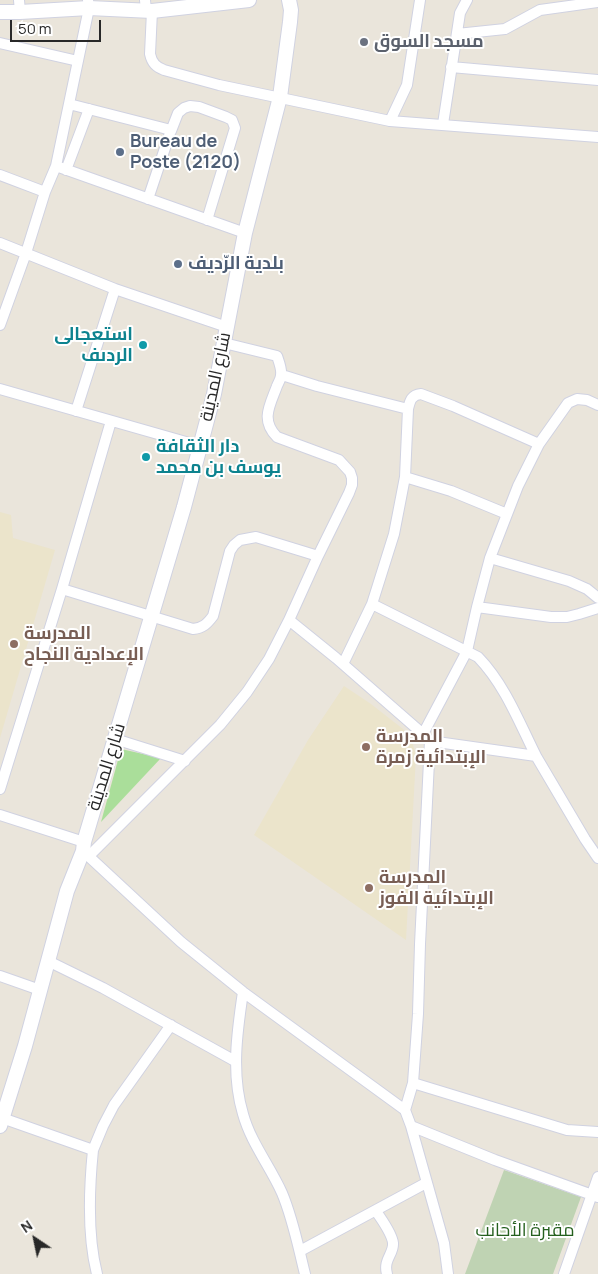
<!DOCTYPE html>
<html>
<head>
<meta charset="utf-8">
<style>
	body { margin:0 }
	#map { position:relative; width:598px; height:1274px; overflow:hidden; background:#eae5db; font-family:Manrope,sans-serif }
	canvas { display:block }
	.north { position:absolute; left:10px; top:1214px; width:50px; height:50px; -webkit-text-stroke:4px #fff; paint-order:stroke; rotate:326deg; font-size:14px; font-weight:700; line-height:20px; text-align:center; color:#282828 }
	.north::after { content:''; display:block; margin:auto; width:18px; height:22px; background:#282828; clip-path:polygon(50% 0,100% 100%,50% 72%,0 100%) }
	.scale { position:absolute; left:10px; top:20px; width:91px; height:22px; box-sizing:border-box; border:2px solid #282828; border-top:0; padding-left:6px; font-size:15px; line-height:18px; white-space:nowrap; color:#282828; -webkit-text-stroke:4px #fff; paint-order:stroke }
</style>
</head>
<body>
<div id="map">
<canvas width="598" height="1274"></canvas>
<div class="north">N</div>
<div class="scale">50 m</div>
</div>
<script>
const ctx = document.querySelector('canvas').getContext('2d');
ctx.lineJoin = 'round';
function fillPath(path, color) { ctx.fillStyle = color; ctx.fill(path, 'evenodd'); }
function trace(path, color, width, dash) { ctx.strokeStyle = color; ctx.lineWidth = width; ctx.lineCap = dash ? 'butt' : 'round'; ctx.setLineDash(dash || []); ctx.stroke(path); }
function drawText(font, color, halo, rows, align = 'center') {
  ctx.font = font + ' Manrope,Cairo,sans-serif'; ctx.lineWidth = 4; ctx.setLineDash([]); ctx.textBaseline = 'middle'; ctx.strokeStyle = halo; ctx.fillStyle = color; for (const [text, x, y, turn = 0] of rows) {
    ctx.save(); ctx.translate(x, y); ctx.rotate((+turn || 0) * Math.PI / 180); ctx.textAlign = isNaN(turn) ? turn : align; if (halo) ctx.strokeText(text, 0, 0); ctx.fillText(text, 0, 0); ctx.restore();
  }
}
fillPath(new Path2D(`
	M0 512 11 515 13 538 55 550 0 738Z
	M344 686 371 704 403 729 411 738 416 755 406 940 254 835 308 740Z`), '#ebe4cb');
fillPath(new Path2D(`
	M121 749 161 758 101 822Z`), '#aade9a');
fillPath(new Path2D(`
	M504 1170 581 1197 553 1274H465Z`), '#bfd3b3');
const street = new Path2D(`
	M19 0 20 12
	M145 0 146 11
	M152 11 150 54C152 63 156 67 164 70L219 85 390 121 598 137
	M457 34 505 29 540 10 598 2
	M0 43 78 61
	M451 67 598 80
	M69 104 171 130 148 199
	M390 121 407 85 420 0
	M443 124 460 13 467 0
	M171 131 178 113 184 108 190 106 199 107 226 117 232 120 235 128 207 220
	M56 166 245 233
	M66 170 89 109
	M0 175 45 192
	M0 243 115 289 227 327
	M0 325 26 253 45 192 56 166 89 8 88 0
	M282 375 317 386 408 409C410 401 411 395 421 394L453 406 539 444
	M0 389 200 446
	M76 411 115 289
	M405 477 451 491 507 514
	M490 558 569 581 587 589 598 598
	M62 589 193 629C203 628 207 624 213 616L230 551 234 545 240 540 256 537 318 556
	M372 604 478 657C505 685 519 722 536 756
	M477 607 490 558 518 486 539 444 568 403 577 399 587 400 598 405
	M289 620 336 658 423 734 430 741 420 944 418 1014 413 1083 405 1110 411 1126 444 1243 448 1274
	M343 664 372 604 394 534 405 477 408 409
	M423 734 467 651 477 607 551 617H567L579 614 598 608
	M115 739 185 761
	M430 741 536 756 585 839 598 858
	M0 789 62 589 111 421
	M0 815 84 842
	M84 852 181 942 243 992 405 1110
	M89 856 220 725 247 692 269 659 289 620 318 556 349 493 352 485V478L350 472 339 460 277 437C260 420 270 405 277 386 278 383 281 379 281 375 282 369 279 362 277 356L224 343
	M48 961 103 988 235 1061
	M0 976 40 990
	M243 992C237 1032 231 1074 243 1114 251 1143 270 1166 282 1193 293 1219 298 1246 305 1274
	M413 1083 567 1130 598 1132
	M2 1118 93 1150 103 1126 114 1105 171 1025
	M411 1126 495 1160 598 1197
	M93 1150C89 1190 87 1235 97 1274
	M376 1211C381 1219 392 1233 393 1243 394 1254 383 1259 387 1274
	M300 1251 426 1183
	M564 1274 598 1177`);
const secondary = new Path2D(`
	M0 12H20L89 8 152 11 249 0
	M0 1126 25 1046 67 891 83 851 84 842 184 507 214 394 245 233 280 97 290 22 291 10 289 0`);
trace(street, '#d0d2e1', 12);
trace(secondary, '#d0d2e1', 16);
trace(street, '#fff', 10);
trace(secondary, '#fff', 14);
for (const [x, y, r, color] of [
	[364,42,5,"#6b7280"],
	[120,152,5,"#5c6f8a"],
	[178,264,5,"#5c6f8a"],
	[143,345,5,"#0f9aa8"],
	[146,457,5,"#0f9aa8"],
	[14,644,5,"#8d6e63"],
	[366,747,5,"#8d6e63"],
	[369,888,5,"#8d6e63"]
]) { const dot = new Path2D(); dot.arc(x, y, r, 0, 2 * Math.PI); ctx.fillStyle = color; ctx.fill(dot); trace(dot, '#fff', 2); }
drawText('bold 18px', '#5b616d', '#fff', [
	["مسجد السوق",374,42]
], 'left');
drawText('bold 18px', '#4e5e75', '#fff', [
	["Bureau de",130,142],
	["Poste (2120)",130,163],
	["بلدية الرّديف",188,264]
], 'left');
drawText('bold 18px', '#0d838f', '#fff', [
	["استعجالى",133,335],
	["الردىف",133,356],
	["دار الثقافة",156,447,"left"],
	["يوسف بن محمد",156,468,"left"]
], 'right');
drawText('18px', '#282828', '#fff', [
	["شارع المدينة",216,377,-78],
	["شارع المدينة",107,767,-73]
]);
drawText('bold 18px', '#785e54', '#fff', [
	["المدرسة",24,634],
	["الإعدادية النجاح",24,655],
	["المدرسة",376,737],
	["الإبتدائية زمرة",376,758],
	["المدرسة",379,878],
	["الإبتدائية الفوز",379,899]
], 'left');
drawText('18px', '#25601e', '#fff', [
	["مقبرة الأجانب",525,1231]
]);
</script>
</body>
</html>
